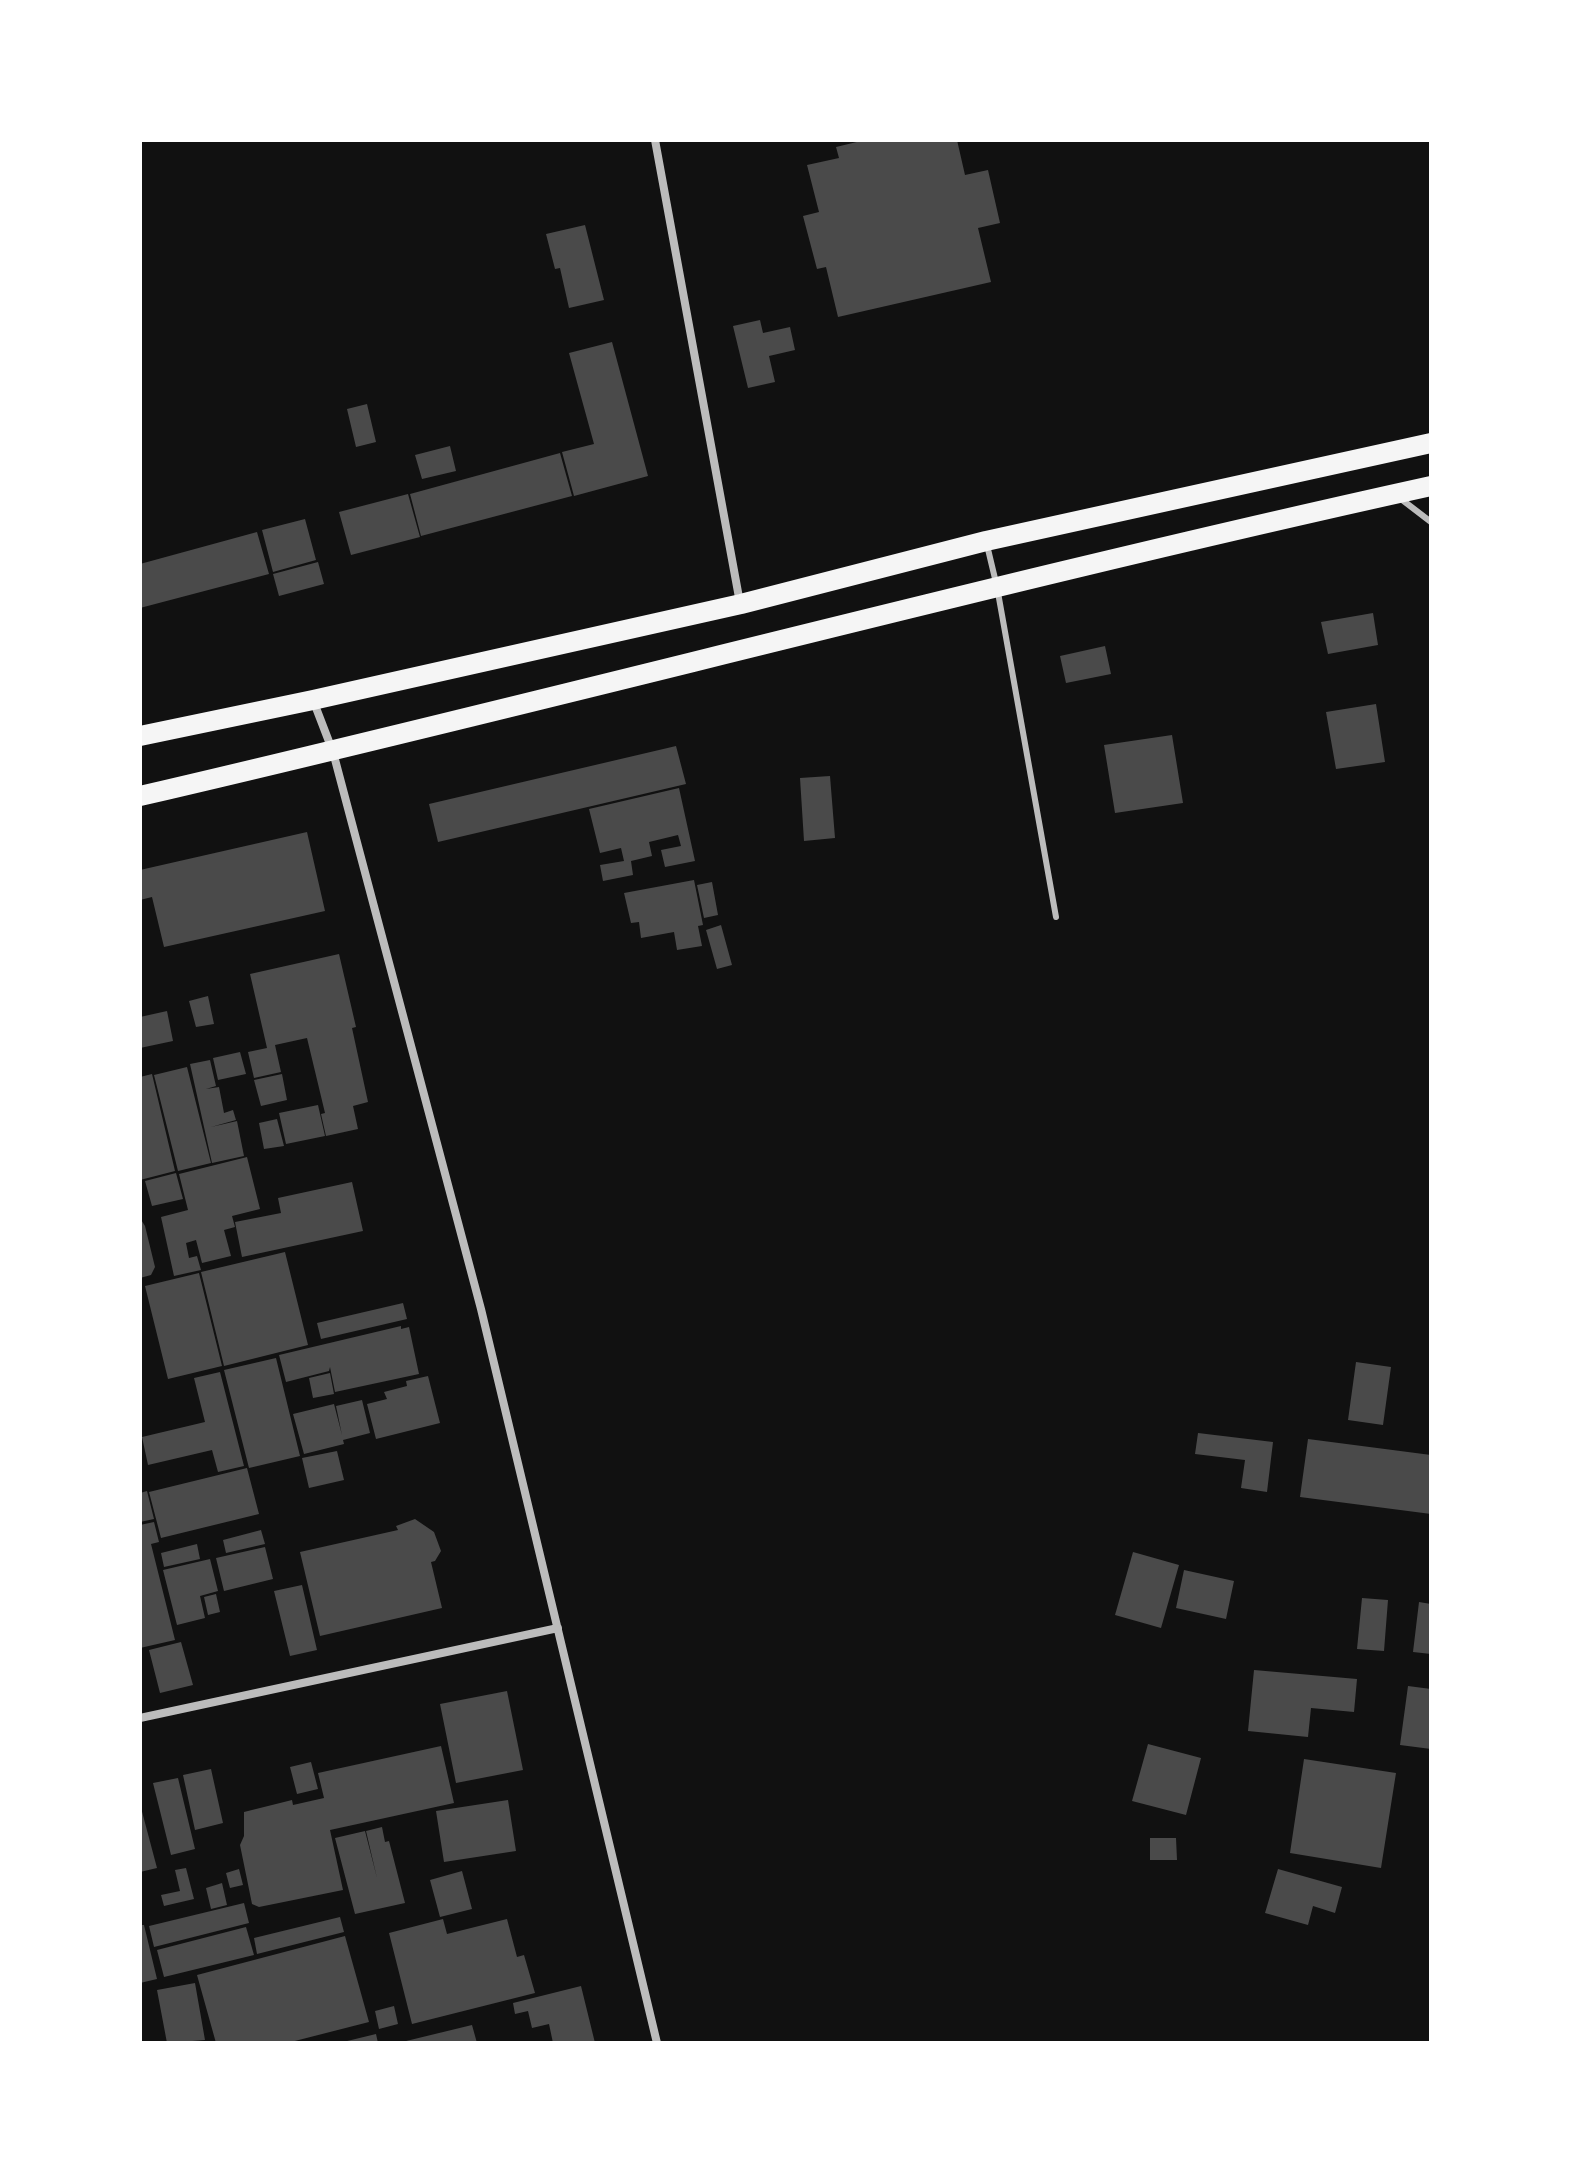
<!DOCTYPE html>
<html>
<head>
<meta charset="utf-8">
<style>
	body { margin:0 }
	#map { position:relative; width:1571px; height:2183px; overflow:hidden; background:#111; font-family:"Sofia Sans Condensed",sans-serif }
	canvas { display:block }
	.frame { position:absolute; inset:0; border:142px solid #fff; pointer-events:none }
</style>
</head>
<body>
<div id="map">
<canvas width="1571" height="2183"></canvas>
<div class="frame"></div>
</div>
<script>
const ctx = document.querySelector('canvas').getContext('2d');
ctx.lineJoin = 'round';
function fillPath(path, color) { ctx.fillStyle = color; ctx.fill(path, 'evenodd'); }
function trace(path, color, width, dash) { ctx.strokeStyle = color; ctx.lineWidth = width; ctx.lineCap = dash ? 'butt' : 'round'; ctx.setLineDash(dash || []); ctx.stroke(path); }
fillPath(new Path2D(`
	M865 140H957L965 175 988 170 1000 223 978 228 991 282 838 317 826 267 817 269 803 216 819 212 807 165 839 158 836 147Z
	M585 225 604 300 569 308 560 268 555 269 546 234Z
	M760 320 763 333 790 327 795 350 769 356 775 382 748 388 733 326Z
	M612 342 648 476 574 496 562 452 594 444 569 353Z
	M367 404 376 442 356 447 347 409Z
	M450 446 456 471 422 479 415 455Z
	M560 453 572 496 421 536 410 494Z
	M408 494 420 537 351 555 339 512Z
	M305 519 316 560 273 572 262 530Z
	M257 532 269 574 140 608V564Z
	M318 562 324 584 279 596 273 574Z
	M1373 613 1378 645 1328 654 1321 622Z
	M1105 646 1111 674 1066 683 1060 656Z
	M1376 704 1385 762 1336 769 1326 712Z
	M1172 735 1183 803 1115 813 1104 745Z
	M676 746 686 784 438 842 429 804Z
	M830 776 835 838 804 841 800 778Z
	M679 788 695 861 665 867 661 850 681 846 678 835 649 842 652 856 631 861 633 875 603 881 600 865 624 861 621 848 600 853 589 809Z
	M307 832 325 911 164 947 152 897 140 900V870Z
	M694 880 703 925 698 926 702 946 677 950 674 932 641 938 639 922 631 923 624 893Z
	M712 882 718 915 704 918 697 885Z
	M721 925 732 965 717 969 706 930Z
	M339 954 356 1027 352 1028 368 1102 353 1106 358 1129 326 1136 321 1114 325 1113 307 1038 275 1045 281 1072 254 1078 248 1052 267 1048 250 974Z
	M208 996 214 1024 196 1027 189 1001Z
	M167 1011 173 1041 140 1048V1017Z
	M240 1052 246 1074 218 1080 213 1058Z
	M210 1060 216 1086 206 1089 219 1087 224 1113 233 1110 236 1120 211 1127 237 1121 244 1156 212 1163 190 1064Z
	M187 1067 211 1163 178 1171 154 1075Z
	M152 1074 175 1171 140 1180V1077Z
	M282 1074 287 1100 261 1106 254 1080Z
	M318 1105 325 1136 286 1144 279 1113Z
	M277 1119 284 1146 264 1149 259 1123Z
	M247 1157 260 1209 232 1216 235 1227 224 1230 231 1256 202 1263 196 1240 186 1243 189 1258 197 1256 201 1270 174 1276 161 1217 188 1210 179 1174Z
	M176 1173 183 1199 152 1206 145 1181Z
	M352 1182 363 1231 242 1257 235 1222 281 1213 278 1198Z
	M140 1218 145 1226 155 1267 151 1275 140 1278Z
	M285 1252 308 1345 224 1366 201 1272Z
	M199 1273 222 1366 168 1379 145 1286Z
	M403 1303 407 1319 321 1339 317 1323Z
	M401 1326V1329L409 1327 419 1374 335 1392 330 1367 329 1371 286 1382 279 1355Z
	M276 1358 300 1456 249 1468 224 1370Z
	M1356 1362 1391 1367 1383 1425 1348 1420Z
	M220 1372 244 1466 218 1472 212 1450 148 1465 142 1437 205 1422 194 1378Z
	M330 1373 334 1394 313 1398 309 1378Z
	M428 1376 440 1423 376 1439 367 1404 387 1399 384 1392 407 1386 406 1381Z
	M362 1400 370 1433 343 1440 344 1444 304 1454 293 1414 334 1404 342 1435 336 1406Z
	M1198 1433 1273 1442 1267 1492 1241 1488 1245 1460 1195 1454Z
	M1308 1439 1431 1455V1514L1300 1497Z
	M337 1451 344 1480 309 1488 302 1458Z
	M247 1468 259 1514 161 1538 149 1492Z
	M147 1491 154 1519 140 1522V1493Z
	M415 1519 434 1532 441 1551 435 1561 431 1562 442 1608 320 1636 300 1552 398 1530 396 1526Z
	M154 1522 159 1542 151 1544 175 1640 140 1648V1525Z
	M261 1530 265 1544 226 1553 223 1540Z
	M197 1544 200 1559 164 1567 161 1553Z
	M265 1547 273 1579 224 1591 216 1558Z
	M1133 1552 1179 1565 1161 1628 1115 1615Z
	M210 1559 218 1591 200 1596 205 1618 177 1625 163 1570Z
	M1184 1570 1234 1581 1226 1619 1176 1608Z
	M302 1585 317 1650 290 1656 274 1591Z
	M216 1594 220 1612 208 1615 204 1597Z
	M1362 1598 1388 1600 1384 1651 1357 1649Z
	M1419 1602 1431 1604V1654L1413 1652Z
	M181 1642 193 1685 160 1693 149 1650Z
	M1254 1670 1357 1679 1354 1712 1311 1708 1308 1737 1248 1731Z
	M1408 1686 1431 1689V1749L1400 1745Z
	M507 1691 523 1770 456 1783 440 1704Z
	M1148 1744 1201 1758 1186 1815 1132 1801Z
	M441 1746 454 1803 330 1830 343 1890 259 1907 252 1904 240 1845 244 1836V1812L292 1800 293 1805 324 1798 318 1773Z
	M1304 1759 1396 1773 1381 1868 1290 1853Z
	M311 1762 318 1789 297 1794 290 1767Z
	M211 1769 223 1823 195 1830 183 1775Z
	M178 1778 195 1849 171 1855 153 1783Z
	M508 1800 516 1851 444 1862 436 1811Z
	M140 1804 157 1868 140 1872Z
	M382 1827 385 1842 389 1841 405 1903 355 1914 335 1838 365 1831 377 1878 366 1831Z
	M1150 1838H1176L1177 1860H1150Z
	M186 1868 194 1899 164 1906 161 1895 180 1891 175 1870Z
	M239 1869 243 1885 230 1888 226 1873Z
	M1278 1869 1342 1887 1335 1913 1313 1906 1308 1925 1265 1913Z
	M462 1871 472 1909 440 1917 430 1880Z
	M222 1883 227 1905 211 1909 206 1888Z
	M244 1903 249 1923 154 1947 149 1926Z
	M340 1917 344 1932 257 1954 254 1938Z
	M443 1919 447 1934 507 1919 517 1957 524 1955 535 1993 412 2024 389 1933Z
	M140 1925H144L157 1979 140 1983Z
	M246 1927 254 1955 164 1977 157 1950Z
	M345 1936 369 2022 287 2043H216L197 1975Z
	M195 1983 205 2040 167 2043 157 1990Z
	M581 1986 595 2043H553L549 2024 532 2028 528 2011 515 2014 513 2003Z
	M394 2006 398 2024 379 2029 375 2011Z
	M472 2025 477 2043H402V2042Z
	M376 2034 378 2043H343V2042Z`), '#4a4a4a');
trace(new Path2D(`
	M1401 499 1431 522
	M987 545 997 587 1056 917`), '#bcbcbc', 6);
trace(new Path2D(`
	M655 140 740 603
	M313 700 333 752 481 1309 657 2043
	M140 1718 558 1628`), '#bcbcbc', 8);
trace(new Path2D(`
	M140 736 313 700 741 604 986 541 1431 443
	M140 796C571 696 999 581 1431 486`), '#f5f5f5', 20);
</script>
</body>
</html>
